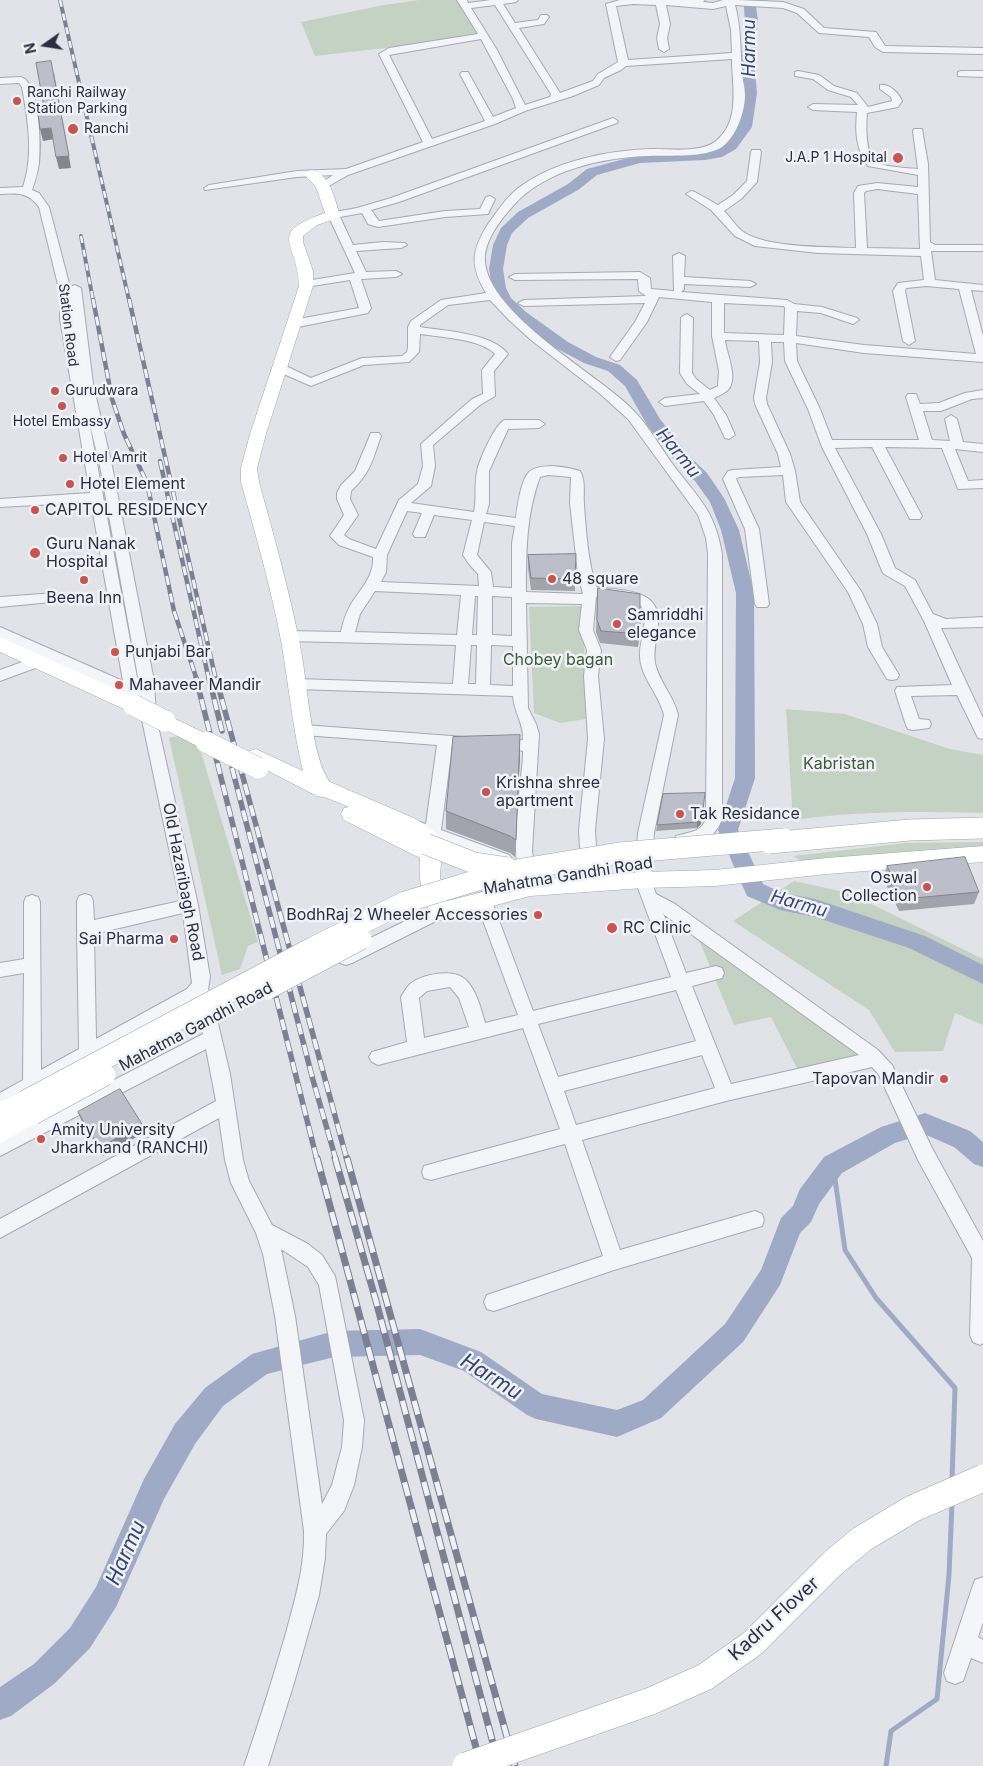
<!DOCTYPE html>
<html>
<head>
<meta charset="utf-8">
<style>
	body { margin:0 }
	#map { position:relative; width:983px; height:1766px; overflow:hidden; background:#e1e3e9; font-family:Inter,sans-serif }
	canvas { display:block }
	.north { position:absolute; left:20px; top:20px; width:50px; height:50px; -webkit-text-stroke:4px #f1f2f7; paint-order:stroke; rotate:257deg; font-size:14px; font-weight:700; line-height:20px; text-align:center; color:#2b2e40 }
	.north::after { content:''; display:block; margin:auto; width:18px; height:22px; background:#2b2e40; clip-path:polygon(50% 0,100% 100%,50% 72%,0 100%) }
</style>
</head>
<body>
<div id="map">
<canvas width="983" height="1766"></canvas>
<div class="north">N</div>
</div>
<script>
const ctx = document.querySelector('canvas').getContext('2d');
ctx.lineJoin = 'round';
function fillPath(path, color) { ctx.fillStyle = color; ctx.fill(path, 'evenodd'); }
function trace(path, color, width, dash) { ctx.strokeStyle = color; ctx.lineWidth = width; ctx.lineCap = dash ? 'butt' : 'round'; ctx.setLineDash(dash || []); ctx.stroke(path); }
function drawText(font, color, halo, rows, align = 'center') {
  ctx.font = font + ' Inter,sans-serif'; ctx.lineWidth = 5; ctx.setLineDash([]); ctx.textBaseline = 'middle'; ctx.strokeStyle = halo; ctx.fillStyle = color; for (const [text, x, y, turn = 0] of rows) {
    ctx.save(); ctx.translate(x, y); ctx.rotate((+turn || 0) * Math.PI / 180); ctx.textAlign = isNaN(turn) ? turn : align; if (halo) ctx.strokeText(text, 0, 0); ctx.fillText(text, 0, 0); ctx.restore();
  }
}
fillPath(new Path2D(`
	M419 0H460L481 37 315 56 301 22 384 5Z
	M583 606 586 719 560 723 534 713 529 607Z
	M786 709 845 714 950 749 983 755V813C919 811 856 811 793 820Z
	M195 732 258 942 248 946 240 969 222 975 169 738Z
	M983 842V848L805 863 793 856 906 843Z
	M794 881 849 893 983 959V1025L955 1013 943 1051 895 1052 869 1010 733 921Z
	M695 930 862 1055 798 1070 771 1017 734 1025Z`), '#c4d2c3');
trace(new Path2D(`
	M833 1165 845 1250 876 1298 955 1388 952 1481
	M886 1766 891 1731 937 1699 949 1575 952 1503`), '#9faac7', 5);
fillPath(new Path2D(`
	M743 0H755L758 20 754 62 757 93 752 127 736 149 722 157 705 160 640 163 597 175 578 190 528 218 512 233 507 245 503 269 506 288 511 298 526 312 568 342 596 357 620 365 637 380 660 419 690 457 707 473 724 498 739 530 754 593 755 778 738 830 763 884 783 893 815 899 925 936 983 965V984L909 948 815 917 780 910 747 896 718 830 735 778 736 593 721 530 710 502 695 481 678 465 647 425 625 386 608 371 584 363 556 348 516 318 497 300 492 288 489 269 493 245 501 228 518 212 568 184 587 169 639 155 718 150C736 135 744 116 744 92 745 82 742 72 742 62 742 38 747 24 743 0Z
	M925 1113 970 1131 983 1142V1167L974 1164 954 1147 924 1134 895 1143 842 1173 819 1204 811 1222 800 1233 780 1285 743 1342 661 1418 617 1437 536 1419 527 1415 464 1371 420 1355 334 1357 267 1374 223 1406 195 1444 164 1499 116 1607 90 1648 54 1684 11 1716 0 1720V1687L34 1664 70 1628 96 1587 144 1479 175 1424 205 1388 252 1354 334 1331 420 1329 481 1352 542 1394 617 1410 643 1400 725 1324 761 1270 781 1218 793 1206 800 1189 824 1157 881 1127Z`), '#9faac7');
const minor = new Path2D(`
	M457 0H467L468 3 491 0H518L516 2 503 4 515 23 538 20 541 15H547L549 17 544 24 519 28 560 93 593 81 598 74 618 62 606 4 620 0H705L703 2 713 3 723 0H738L783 2 804 9 824 28 876 32 885 46 983 48V54L883 52 875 47 869 37 819 33 797 13 783 8 735 5C741 27 740 48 742 71 742 79 745 87 745 95 745 112 736 137 722 147 705 158 669 155 649 156 604 157 544 170 513 206 501 219 487 238 485 255 480 309 594 372 629 406 646 422 658 443 671 462 696 496 715 509 722 554V819C716 837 696 851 676 844L674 840 676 836C688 832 701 833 706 819L708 554 706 538 698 515 628 419 598 392 531 340 509 320 490 300 448 305 420 325V327C445 331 492 333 508 354L494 371 495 396 480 405 433 445 435 466 431 486 411 503 474 512C477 499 474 485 477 472 478 462 496 422 505 420H539L545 424 539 428 508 429 489 471V504L486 514 516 518C517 507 521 480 529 472 540 462 568 467 580 471 586 481 583 494 584 505 586 532 588 561 596 587 622 591 662 588 658 625 657 637 653 650 655 663 659 682 674 696 678 715L654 833 651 880 656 894 675 904 878 1050 892 1065 932 1148 983 1241V1343L980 1345 973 1342 970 1335 972 1258 918 1160 879 1075 872 1067 726 1101 582 1140 620 1250 755 1211 762 1214 764 1220 762 1226 614 1270 494 1311 487 1309 484 1302 487 1295 603 1256 565 1144 431 1180 424 1178 422 1172 424 1166 431 1164 560 1129 523 1028 378 1065 372 1062 369 1057 372 1052 407 1042 401 997C404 992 406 988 410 984 422 974 454 968 466 980 477 991 481 1009 485 1023L518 1015 475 899 477 894 483 892 489 894 491 899 533 1011 671 977 635 880 638 833 664 715C659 694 641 678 640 657 639 640 650 621 641 606L635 602 596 597 593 630 601 650 598 676 604 739 595 830 598 883 596 888 590 889 584 888 582 883 579 830 588 739 584 676 587 650 579 630 582 604 526 603 528 708 536 724 539 734 532 851 536 878 534 883 528 884 522 883C509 857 521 786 523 756V751L515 749 512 745 515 741 523 740C524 723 514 713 513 696L297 689 292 688 290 684 292 680 297 679 453 684 456 645 288 641 283 639 281 636 283 633 288 631 341 632C343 623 345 615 350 606 359 590 374 578 373 557L339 545 330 536 344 515 337 499V493L341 485 355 471 371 433H379L381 436C372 461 371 472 351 491L350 499 358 515 344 535 349 539 376 549 399 500 418 484 423 466 421 444 472 399 483 394 482 370 495 354C481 339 440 337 420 334L419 352 409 362 364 365 311 386 286 375 273 374 271 371 273 368 288 367 311 378 362 358 402 356 407 352 408 347V327L411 321 441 300 486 293C470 266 471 251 488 224 497 212 505 199 517 189 553 161 608 150 653 149 671 149 701 153 716 141 741 121 732 86 732 59L626 66 621 70 604 78 599 85 573 96 525 111 495 124 348 175 327 187H319L318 185 333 175 297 177 205 190 204 188 209 185 297 171 346 169 423 142 379 54 389 48 478 34ZM633 4 656 5 660 24 657 38 659 49 664 52 669 49 667 38 670 24 666 5 713 9 726 6 731 30 732 53 628 60 616 6ZM495 5 551 94 550 97 525 105 497 50 471 8ZM481 39 513 99 516 108 493 117 468 72H462L460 74 485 121 432 139 389 55ZM548 475 571 477 570 503 578 574 583 594 526 592C526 552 526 515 540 477ZM407 511 422 513 413 534 415 537H425L434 515 472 520 463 555 469 564 478 574 479 586 381 582 386 572 387 555ZM484 522 515 526 512 543V588L493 587 491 572 477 555ZM375 591 461 595 457 635 355 632 360 614ZM475 596H478L477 635H472ZM492 596 512 597V636L492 635ZM471 645H477L476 684H468ZM491 645 513 646V686L490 685ZM663 913V914L859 1055 731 1084 692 986 722 978 724 973 722 968 716 966 686 973ZM450 987 459 998 469 1027 424 1038 419 998 427 991ZM676 990 696 1041 558 1077 538 1024ZM702 1055 715 1088 576 1125 564 1091Z
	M798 71 819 75 834 86 857 93 868 107 892 101 891 97 880 89V85C889 83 899 93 902 101L898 107 867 113C866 125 865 154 876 162 883 167 908 168 918 169L913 131 914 129H922L928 164 930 242 935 245H983V251H931L935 280 983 285V291L971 290 983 336V362L864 353 796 343 797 361 820 409 832 440H919L906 397 908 394H916L920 404 939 403 965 393 983 390V398L972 399 941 411H923L932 440 950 441 945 419 951 415 957 419 963 442 983 444V452L955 449 968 481 983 480V488L958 489 942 448 885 447 922 516 920 519H910L872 447 835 448 881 534 895 568 915 580 933 614 946 619 983 617V627L941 628 983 718V739L978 738 957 695 911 696 919 719 929 720 931 724 929 728 913 730 908 729 906 725 895 691 897 687 952 685 924 621 905 586 884 574 882 571 867 534 822 447 808 409 785 361 784 342H771L772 362 766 398 767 404 790 454 795 471 800 502 861 591 877 624 882 647 899 675 897 679 892 680 887 679 868 647 863 624 848 592 786 502 783 475 739 477 736 479 759 529 769 604 767 607H757L755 604 745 529 723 479 728 471 733 470 781 467 778 454 755 404 754 398 760 362 759 341 725 340C726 353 739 378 728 390 725 393 718 396 714 398L726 415 735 435 729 439 725 438 714 415 704 401 665 406 659 402 665 398 700 394 687 384 680 373 681 318 683 316 687 314 693 318 692 373 696 379 710 390 718 386 719 371 712 336V302L659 297 647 322 620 360 616 361 610 357 635 322 645 303 524 306 518 303 524 300 646 296 639 291 638 279 515 280 509 277 515 274 640 272 650 278 651 289 674 291 673 256 679 253 685 256 684 277 750 281 756 284 750 287 684 284V289L681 292 787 300 794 304 822 307 857 318 859 320 853 324 821 313 797 311 796 336 864 345 976 354 959 289 926 286 906 288 905 291 915 341 909 345 903 341 893 291 898 283 924 280 921 256 818 253 755 246 735 236 711 210 686 194 691 191 695 192 718 205 733 195 747 181 751 152 752 150H760L761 152 757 182 741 199 724 211C730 217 735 225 742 231 764 248 828 247 856 248L854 193 858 186 877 183 918 187V175L868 166C856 149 855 132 857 112L813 110 808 107 813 104 858 105 851 97 828 90 813 79 795 76V72ZM877 189 918 194 920 249 867 248 864 193 866 191ZM724 303 784 306 785 308 784 335 724 333Z
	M961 71H983V77L958 76V72Z
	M21 77C40 83 41 145 39 163 38 172 35 181 32 190L39 193 49 207 70 287 75 285 81 288 93 384 112 466 154 681 156 717 198 905 210 977 208 989 211 994 230 1074 243 1160 249 1181 272 1225 308 1244 322 1255 335 1276 364 1420 362 1447 354 1485 344 1511 326 1534 325 1558 319 1595 294 1683 268 1766H244C259 1722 273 1678 286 1633 295 1599 305 1567 304 1531L275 1316 263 1254 256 1233 231 1183 225 1160 219 1118 0 1238V1219L216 1101 206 1049 0 1156V1139L203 1034 195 1001 94 1059 0 1110V1093L23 1080 24 973 0 977V963L24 959V902L26 897 32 895 38 897 40 902 41 1070 79 1049 77 929V901L79 896 85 894 91 896 93 901 94 920 180 901 142 720 139 719 125 694 0 638V627L123 681 91 502 0 507V499L90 493 60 319V293L39 207C28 192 17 193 0 194V188L23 187C34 154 28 121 22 87L19 83 0 84V78ZM89 421 100 466 140 688H139ZM183 913 192 983 187 989 96 1039 94 934ZM281 1249 308 1267 319 1285 344 1420 342 1447 332 1485 322 1504 295 1316Z
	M613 118 618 121 617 123 399 202 371 210 379 221 445 211 480 209 486 197 490 196 495 199 488 214 445 217 378 227 368 224 362 213 340 217 353 245 383 242 405 243 407 245 401 248 356 251 366 272 396 271 402 274 396 277 361 279 371 308 368 313 293 328 287 324 293 320 359 308 350 280 306 287 300 284 306 281 355 273 328 215 329 213 357 208 391 198Z
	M56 593 61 595 63 598 61 601 0 607V597Z
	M33 658 38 659 40 663 38 667 0 681V670Z
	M304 725 478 738 481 742 478 746 473 748 452 746 441 830 509 855 517 866 515 870C506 873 503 870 497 863L407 830 405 826 407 822 413 820 426 824 437 745 304 735 299 734 296 730 299 726Z
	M440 904 446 906 448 911 446 916 352 963 346 965 340 963 338 958 340 953Z
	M983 1577V1622L978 1637 983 1640V1663L971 1658 963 1681 955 1684 947 1681 944 1673 972 1588 975 1580Z`);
const major = new Path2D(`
	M311 170C331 175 334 198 340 215L338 218 317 225 303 236V242L313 271V286L266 434 257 468 259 482C274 536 289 590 300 645 307 678 311 758 330 782L416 819 437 834 442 848 440 877 447 901 530 880 643 872 715 870 827 858 983 846V862L827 874 715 886 643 888 530 896 440 920 432 917C422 898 418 879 420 858L344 820 341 814 344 808 349 807 327 798 317 796 249 761 246 756 249 751 256 749 303 771C293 730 289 688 282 646 272 591 256 536 241 482V468L250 434 299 286C298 241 265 234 325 213L316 187 304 174Z
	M0 637 140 700 143 705 140 710 133 712 126 710 0 652Z
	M165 714 213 737 216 742 213 747 206 749 199 747 158 726 155 721 158 716Z
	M25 1091 33 1094 37 1101 35 1104 41 1107 45 1114 41 1121 0 1143V1102Z`);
trace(minor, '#a7a9b3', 2);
trace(major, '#a1a5b4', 1);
fillPath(minor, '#f4f5f8');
fillPath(major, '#fff');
const railFar3 = new Path2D(`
	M60 0 129 300
	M81 236 93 300`);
const railFar2 = new Path2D(`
	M93 299 112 399 124 434 147 483 174 611 197 680
	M129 299 216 680
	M160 461 209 680`);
const railFar1 = new Path2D(`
	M196 678 317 1160
	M209 678 222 731
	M216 678 347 1160
	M232 768 313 1080 336 1160`);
const rail = new Path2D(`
	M317 1158 481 1766
	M335 1158 376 1301 499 1766
	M347 1158 515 1766`);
trace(railFar3, '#7c8092', 4);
trace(railFar2, '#7c8092', 4.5);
trace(railFar1, '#7c8092', 5.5);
trace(rail, '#7c8092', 7);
trace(railFar3, '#f1f2f7', 2.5, [7]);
trace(railFar2, '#f1f2f7', 3, [9]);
trace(railFar1, '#f1f2f7', 4, [11]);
trace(rail, '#f1f2f7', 5, [14]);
const majorBridgeFar1 = new Path2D(`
	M133 705 165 721
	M206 742 258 768
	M769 843 910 830 983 828
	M426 844 474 863 507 868
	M267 989 361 939
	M25 1101 314 947 405 902 504 872 619 853 784 839
	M33 1114 105 1075`);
const majorBridge = new Path2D(`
	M466 1766 651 1701 705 1677 753 1643 833 1563 862 1539 912 1509 983 1478`);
trace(majorBridgeFar1, '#a1a5b4', 22, []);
trace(majorBridge, '#a1a5b4', 28, []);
trace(majorBridgeFar1, '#fff', 21);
trace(majorBridge, '#fff', 27);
fillPath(new Path2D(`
	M576 554 575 591 531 590 528 568V555Z
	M598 588 640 634 638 647 600 643 596 632Z
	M520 735V753L515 857 510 853 446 829V811Z
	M663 794 701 824 697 828 656 831Z
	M887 866 979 892 974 904 899 911 883 878Z
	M78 1112 142 1124 145 1132 103 1156 81 1120Z`), '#a2a3ad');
fillPath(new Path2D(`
	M54 73 71 168 59 169 56 157Z
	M51 128 54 139 43 141 40 129Z
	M520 735V753L515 857 516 840Z
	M702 818 701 824 697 828V822Z
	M142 1124 145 1132 103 1156 99 1148Z`), '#84858d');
const building = new Path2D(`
	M51 61 69 156 56 157 51 128 40 129 38 114 45 113 36 63Z
	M576 554 575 579 531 578 528 555Z
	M598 588 640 594V634L601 631 597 620Z
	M520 735 516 840 510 836 446 811 453 737Z
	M705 793 702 818 697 822 657 825 663 794Z
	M965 857 979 892 903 899 887 866Z
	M120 1089 142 1124 99 1148 78 1112Z`);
fillPath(building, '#bcbec9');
trace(building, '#84858d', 1);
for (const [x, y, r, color] of [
	[17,101,5,"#c6544f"],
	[73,129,6,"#c6544f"],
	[898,158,6,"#c6544f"],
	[55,391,5,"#c6544f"],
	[62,406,5,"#c6544f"],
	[63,458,5,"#c6544f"],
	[70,484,5,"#c6544f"],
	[35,510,5,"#c6544f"],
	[35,553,6,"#c6544f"],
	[552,579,5,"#c6544f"],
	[84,580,5,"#c6544f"],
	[617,624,5,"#c6544f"],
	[115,652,5,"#c6544f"],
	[119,685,5,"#c6544f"],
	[486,792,5,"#c6544f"],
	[680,814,5,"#c6544f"],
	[927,887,5,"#c6544f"],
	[538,915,5,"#c6544f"],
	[612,928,6,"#c6544f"],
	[174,939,5,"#c6544f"],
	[944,1079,5,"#c6544f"],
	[41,1139,5,"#c6544f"]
]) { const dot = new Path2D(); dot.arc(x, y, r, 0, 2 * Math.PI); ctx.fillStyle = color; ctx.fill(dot); trace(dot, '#f1f2f7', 2); }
drawText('14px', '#2b2e40', '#f1f2f7', [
	["Ranchi Railway",27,93],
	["Station Parking",27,109],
	["Ranchi",84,129],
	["J.A.P 1 Hospital",887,158,"right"],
	["Gurudwara",65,391],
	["Hotel Embassy",62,422,"center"],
	["Hotel Amrit",73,458]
], 'left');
drawText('14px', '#2b2e40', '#f1f2f7', [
	["Station Road",68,325,83]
]);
drawText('16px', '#2b2e40', '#f1f2f7', [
	["Hotel Element",80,484],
	["CAPITOL RESIDENCY",45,510],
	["Guru Nanak",46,544],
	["Hospital",46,562],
	["48 square",562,579],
	["Beena Inn",84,598,"center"],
	["Samriddhi",627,615],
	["elegance",627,633],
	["Punjabi Bar",125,652],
	["Mahaveer Mandir",129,685],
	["Krishna shree",496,783],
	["apartment",496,801],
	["Tak Residance",690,814],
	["Oswal",917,878,"right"],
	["Collection",917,896,"right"],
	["BodhRaj 2 Wheeler Accessories",528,915,"right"],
	["RC Clinic",623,928],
	["Sai Pharma",164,939,"right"],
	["Tapovan Mandir",934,1079,"right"],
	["Amity University",51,1130],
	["Jharkhand (RANCHI)",51,1148]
], 'left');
drawText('16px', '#395b39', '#f1f2f7', [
	["Chobey bagan",558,660],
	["Kabristan",839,764]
]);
drawText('16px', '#2b2e40', '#f1f2f7', [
	["Mahatma Gandhi Road",568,876,-9],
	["Old Hazaribagh Road",183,882,79],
	["Mahatma Gandhi Road",196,1027,-28]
]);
drawText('italic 18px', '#374671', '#f1f2f7', [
	["Harmu",750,48,-90],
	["Harmu",678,453,51],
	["Harmu",799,904,16]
]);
drawText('19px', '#2b2e40', '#f1f2f7', [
	["Kadru Flover",774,1619,-42]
]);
drawText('italic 21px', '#374671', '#f1f2f7', [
	["Harmu",491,1377,32],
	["Harmu",126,1553,-66]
]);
</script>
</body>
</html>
